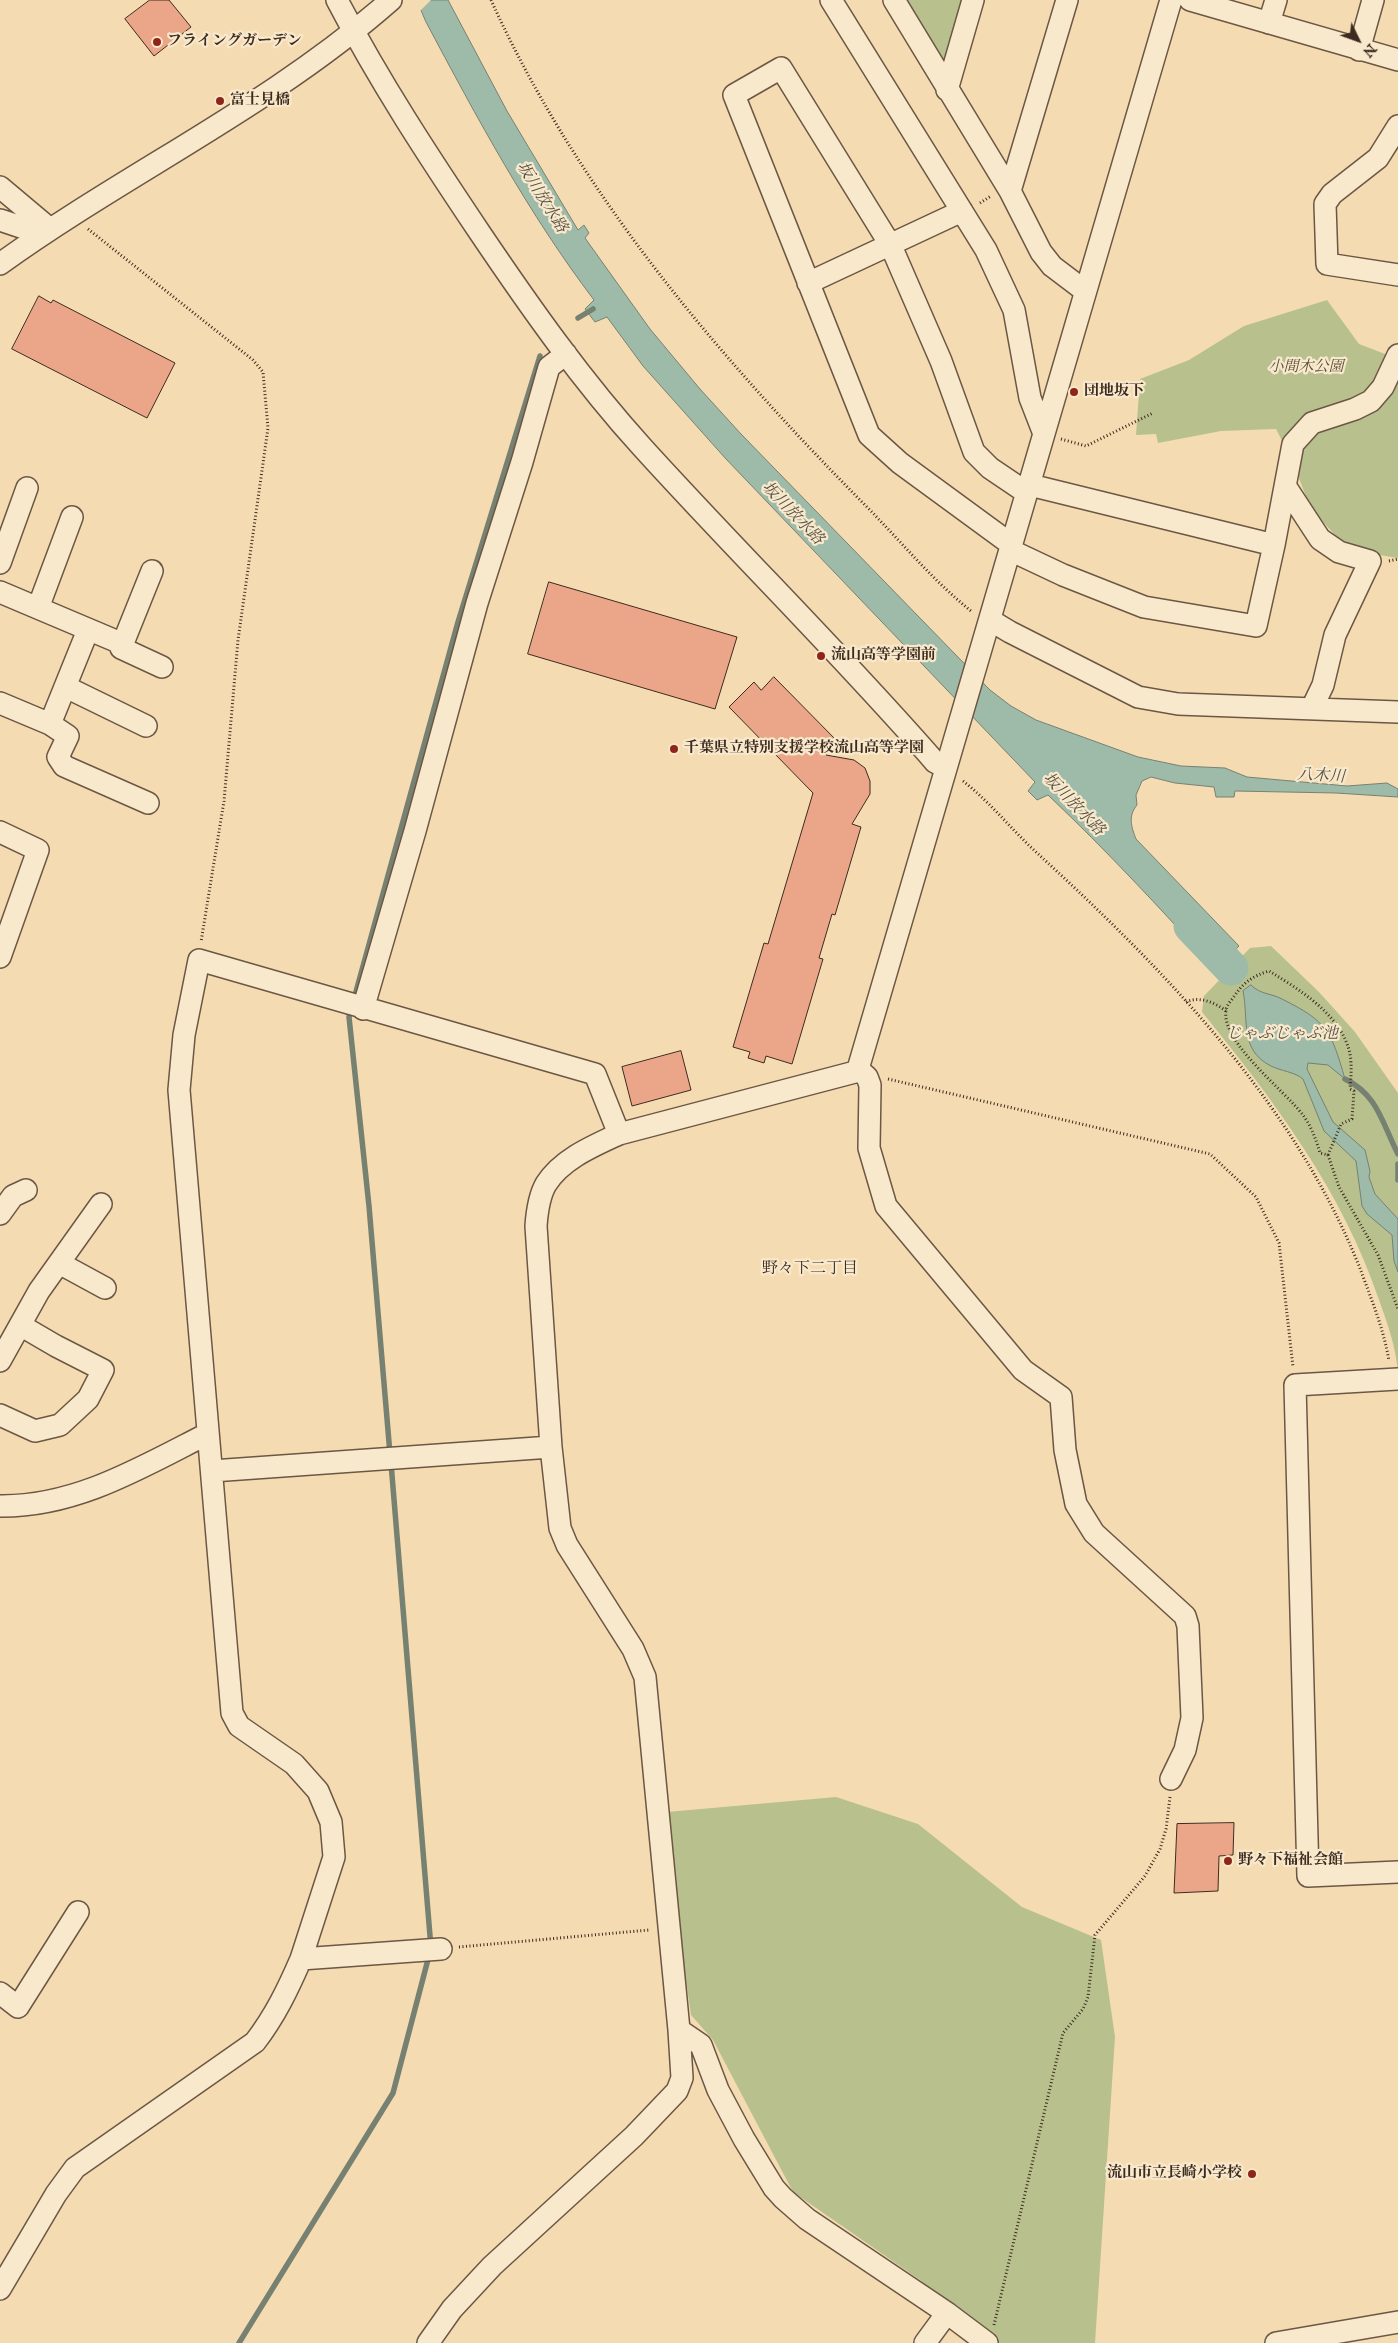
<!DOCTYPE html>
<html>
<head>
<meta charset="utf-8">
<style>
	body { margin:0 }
	#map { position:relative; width:1398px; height:2343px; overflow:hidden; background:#f5dbb1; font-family:"IM FELL English",serif }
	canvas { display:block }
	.north { position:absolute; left:1333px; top:15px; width:50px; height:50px; -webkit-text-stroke:4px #f8e8cc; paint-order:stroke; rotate:132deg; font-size:14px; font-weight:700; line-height:20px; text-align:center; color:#3d2b1f }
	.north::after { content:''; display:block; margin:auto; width:18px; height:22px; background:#3d2b1f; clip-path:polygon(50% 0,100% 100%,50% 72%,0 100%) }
</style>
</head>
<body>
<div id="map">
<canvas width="1398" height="2343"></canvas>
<div class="north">N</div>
</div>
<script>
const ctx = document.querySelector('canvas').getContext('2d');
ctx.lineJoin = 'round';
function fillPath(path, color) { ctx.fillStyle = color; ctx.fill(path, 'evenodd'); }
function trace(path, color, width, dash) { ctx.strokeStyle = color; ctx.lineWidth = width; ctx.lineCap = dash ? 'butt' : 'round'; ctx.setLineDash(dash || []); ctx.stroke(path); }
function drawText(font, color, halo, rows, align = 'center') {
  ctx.font = font + ' "IM FELL English","Noto Serif JP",serif'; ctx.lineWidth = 4.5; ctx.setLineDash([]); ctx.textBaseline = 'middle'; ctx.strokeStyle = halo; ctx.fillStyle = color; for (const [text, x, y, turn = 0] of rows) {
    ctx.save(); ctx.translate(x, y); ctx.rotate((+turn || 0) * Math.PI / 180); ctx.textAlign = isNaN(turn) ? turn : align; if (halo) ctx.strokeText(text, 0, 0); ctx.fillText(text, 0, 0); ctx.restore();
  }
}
fillPath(new Path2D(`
	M903 0H967L949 63 942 64Z
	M1327 300 1359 344 1398 359V558L1349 550 1311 509 1291 458 1276 429 1221 431 1158 443 1156 434 1136 435 1140 379 1189 360 1244 326Z
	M1271 946 1319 992 1355 1032 1398 1093V1373C1396 1347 1388 1325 1379 1300 1343 1192 1273 1099 1202 1012L1204 996 1250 948Z
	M836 1797 918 1824 1022 1907 1101 1940 1115 2037 1095 2343H994L920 2280 793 2192 713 2040 691 2015 678 1925 667 1812Z`), '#b8c18e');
const water = new Path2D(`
	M417 0H448L507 111 578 230 584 225 589 233 585 238 650 329 700 389 741 434 990 690 1011 706 1036 720 1138 757 1181 766 1225 768 1247 777 1347 786 1387 783 1398 789V797L1336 793 1235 791 1234 797H1216L1214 787 1175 783 1151 777 1142 781 1136 795 1137 805C1128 816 1131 826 1136 839L1239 946 1216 970C1162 910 1107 851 1048 795L1037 800 1028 791 1035 782 726 459 643 366 607 317 595 322 585 309 594 300C528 213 477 118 426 22Z
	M1251 985C1261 995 1271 993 1282 999 1328 1022 1331 1031 1345 1079L1328 1065 1308 1063 1307 1069 1333 1122 1365 1150 1370 1171 1369 1177 1375 1194 1398 1219V1272L1394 1261 1392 1235 1367 1214 1362 1206 1356 1161 1324 1131 1303 1079C1295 1072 1281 1071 1271 1066 1239 1050 1249 1020 1243 991Z`);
fillPath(water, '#9dbba8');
trace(water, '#778171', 1);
fillPath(new Path2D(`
	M414 0H431L419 12Z`), '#f5dbb1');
trace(new Path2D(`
	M578 318 593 309
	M1345 1079C1378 1095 1382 1123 1398 1154
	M1398 1164V1180
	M390 1454 369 1206 349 1017 458 622 540 356
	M239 2343 393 2093 431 1948 391 1463`), '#778171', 5.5);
trace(new Path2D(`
	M1191 926 1231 968`), '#9dbba8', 35);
const building = new Path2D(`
	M150 0H169L191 27 154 56 125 19Z
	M39 296 51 303 53 300 175 363 147 418 12 349Z
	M549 582 737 637 715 709 528 654Z
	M774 677 838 742 826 755 854 760 865 768 870 781V794L852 824 861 827 835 915 832 914 819 958 823 959 792 1064 766 1056 764 1063 748 1058 750 1052 733 1047 764 943 768 944 813 793 729 707 754 682 761 690Z
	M681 1051 691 1090 632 1106 622 1067Z
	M1234 1823 1233 1855 1219 1856 1218 1891 1174 1893 1177 1824Z`);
fillPath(building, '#eba68a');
trace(building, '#3d2b1f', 1);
const minor = new Path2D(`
	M337 0C379 81 429 157 480 233 530 307 582 381 642 447 739 554 841 654 935 762L946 768
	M831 0 986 250 1014 310 1030 398 1044 434
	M894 0 1010 191 1041 252 1052 266 1085 291
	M1190 0 1398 60
	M1269 23 1276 0
	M1359 50 1373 0
	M947 90 973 0
	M1398 126 1378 158 1332 194 1325 204 1327 264 1398 275
	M0 187 50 229
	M1010 191 1067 0
	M0 220 42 234
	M0 264C128 172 272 105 391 0
	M808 283 962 211
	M1030 485 1274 545
	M1286 487 1320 539 1339 552 1370 561 1335 635 1323 685 1312 708
	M1012 545 900 463 869 435 734 95 781 68 891 246 941 361 974 452 990 468 1027 493
	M1010 550 1063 575 1144 607 1256 626 1274 545 1293 444 1312 423 1355 409 1371 401 1383 387 1398 355
	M0 563 27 488
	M152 571 121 648 162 667
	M0 592 123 644
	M38 608 72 517
	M990 620 1010 632 1138 697 1178 704 1398 712
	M66 687 146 726
	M0 703 50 724 68 736 58 757 64 766 148 803
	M50 724 88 630
	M0 832 38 850 0 957
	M363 1009 415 831 477 603 522 462 549 367 566 354
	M858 1069 867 1077 870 1085 869 1148 886 1206 1023 1370 1061 1397 1065 1450 1076 1504 1094 1533 1185 1616 1188 1626 1192 1718 1185 1750 1171 1779
	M0 1214 13 1196 26 1190
	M59 1263 105 1288
	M0 1361 39 1291 101 1204
	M1398 1379 1295 1385 1308 1876 1398 1872
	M0 1415 35 1431 60 1425 88 1399 103 1370 56 1346 20 1325
	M212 1471 551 1447
	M0 1506C76 1507 142 1467 207 1434
	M301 1959 334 1857 331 1822 318 1791 294 1764 239 1726 232 1713 179 1090 184 1035 199 960 595 1074 619 1134
	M0 1993 18 2007 78 1912
	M679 2030 701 2045 718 2090 744 2139 774 2188 783 2198 807 2219 947 2313 987 2343
	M0 2289 56 2194 75 2168 255 2042C275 2016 288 1989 301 1959L441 1949
	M428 2343 452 2309 492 2266 634 2136 677 2091 682 2078 679 2030 645 1677 633 1649 567 1545 560 1528 551 1447 536 1226C537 1212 539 1196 546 1184 562 1159 593 1146 619 1134L855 1072 858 1069 1171 0
	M925 2343 947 2313
	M1276 2343 1398 2322`);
trace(minor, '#6b5744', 24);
trace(new Path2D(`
	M491 0C578 192 716 354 863 503 900 540 930 578 971 611
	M980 203 991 196
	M88 229 253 360 263 372 268 428 238 640 224 801 201 942
	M1061 439 1086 446 1153 413
	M1389 561 1398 559
	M963 781C990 802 1011 829 1036 852 1166 971 1296 1105 1361 1271 1372 1301 1384 1330 1389 1361
	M1186 1002C1200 996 1214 1002 1226 1011
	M888 1079 1210 1154 1256 1197 1279 1243 1293 1367
	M1328 1155 1341 1124 1352 1119 1354 1091 1350 1089C1351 1077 1352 1065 1350 1054 1342 1015 1300 990 1269 971 1252 976 1242 984 1233 998 1230 1002 1226 1006 1226 1011 1221 1042 1285 1091 1303 1115 1311 1126 1316 1139 1320 1153L1328 1155 1339 1187 1378 1255 1398 1309
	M459 1947 649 1930
	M994 2325 1063 2033 1083 2009 1088 1997 1095 1935 1145 1876 1160 1849 1166 1829 1170 1797`), '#3d2b1f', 3, [1, 2.5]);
trace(minor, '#f8e8cc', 21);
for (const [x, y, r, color] of [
	[157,42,5,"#8f2418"],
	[220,101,5,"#8f2418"],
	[1074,392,5,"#8f2418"],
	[821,656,5,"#8f2418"],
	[674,749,5,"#8f2418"],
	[1228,1861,5,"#8f2418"],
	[1252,2174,5,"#8f2418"]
]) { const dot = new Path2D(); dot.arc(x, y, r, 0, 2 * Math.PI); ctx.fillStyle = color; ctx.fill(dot); trace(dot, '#f8e8cc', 2); }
drawText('bold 15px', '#3d2b1f', '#f8e8cc', [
	["フライングガーデン",167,42],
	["富士見橋",230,101],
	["団地坂下",1084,392],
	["流山高等学園前",831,656],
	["千葉県立特別支援学校流山高等学園",684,749],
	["野々下福祉会館",1238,1861],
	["流山市立長崎小学校",1242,2174,"right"]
], 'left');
drawText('italic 15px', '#5c503b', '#f8e8cc', [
	["小間木公園",1306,368]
]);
drawText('italic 16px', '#554f41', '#f8e8cc', [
	["坂川放水路",541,198,58],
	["坂川放水路",792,514,46],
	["八木川",1321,777,3],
	["坂川放水路",1073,805,46],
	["じゃぶじゃぶ池",1282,1035]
]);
drawText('16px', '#3d2b1f', '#f8e8cc', [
	["野々下二丁目",810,1270]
]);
</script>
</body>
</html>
